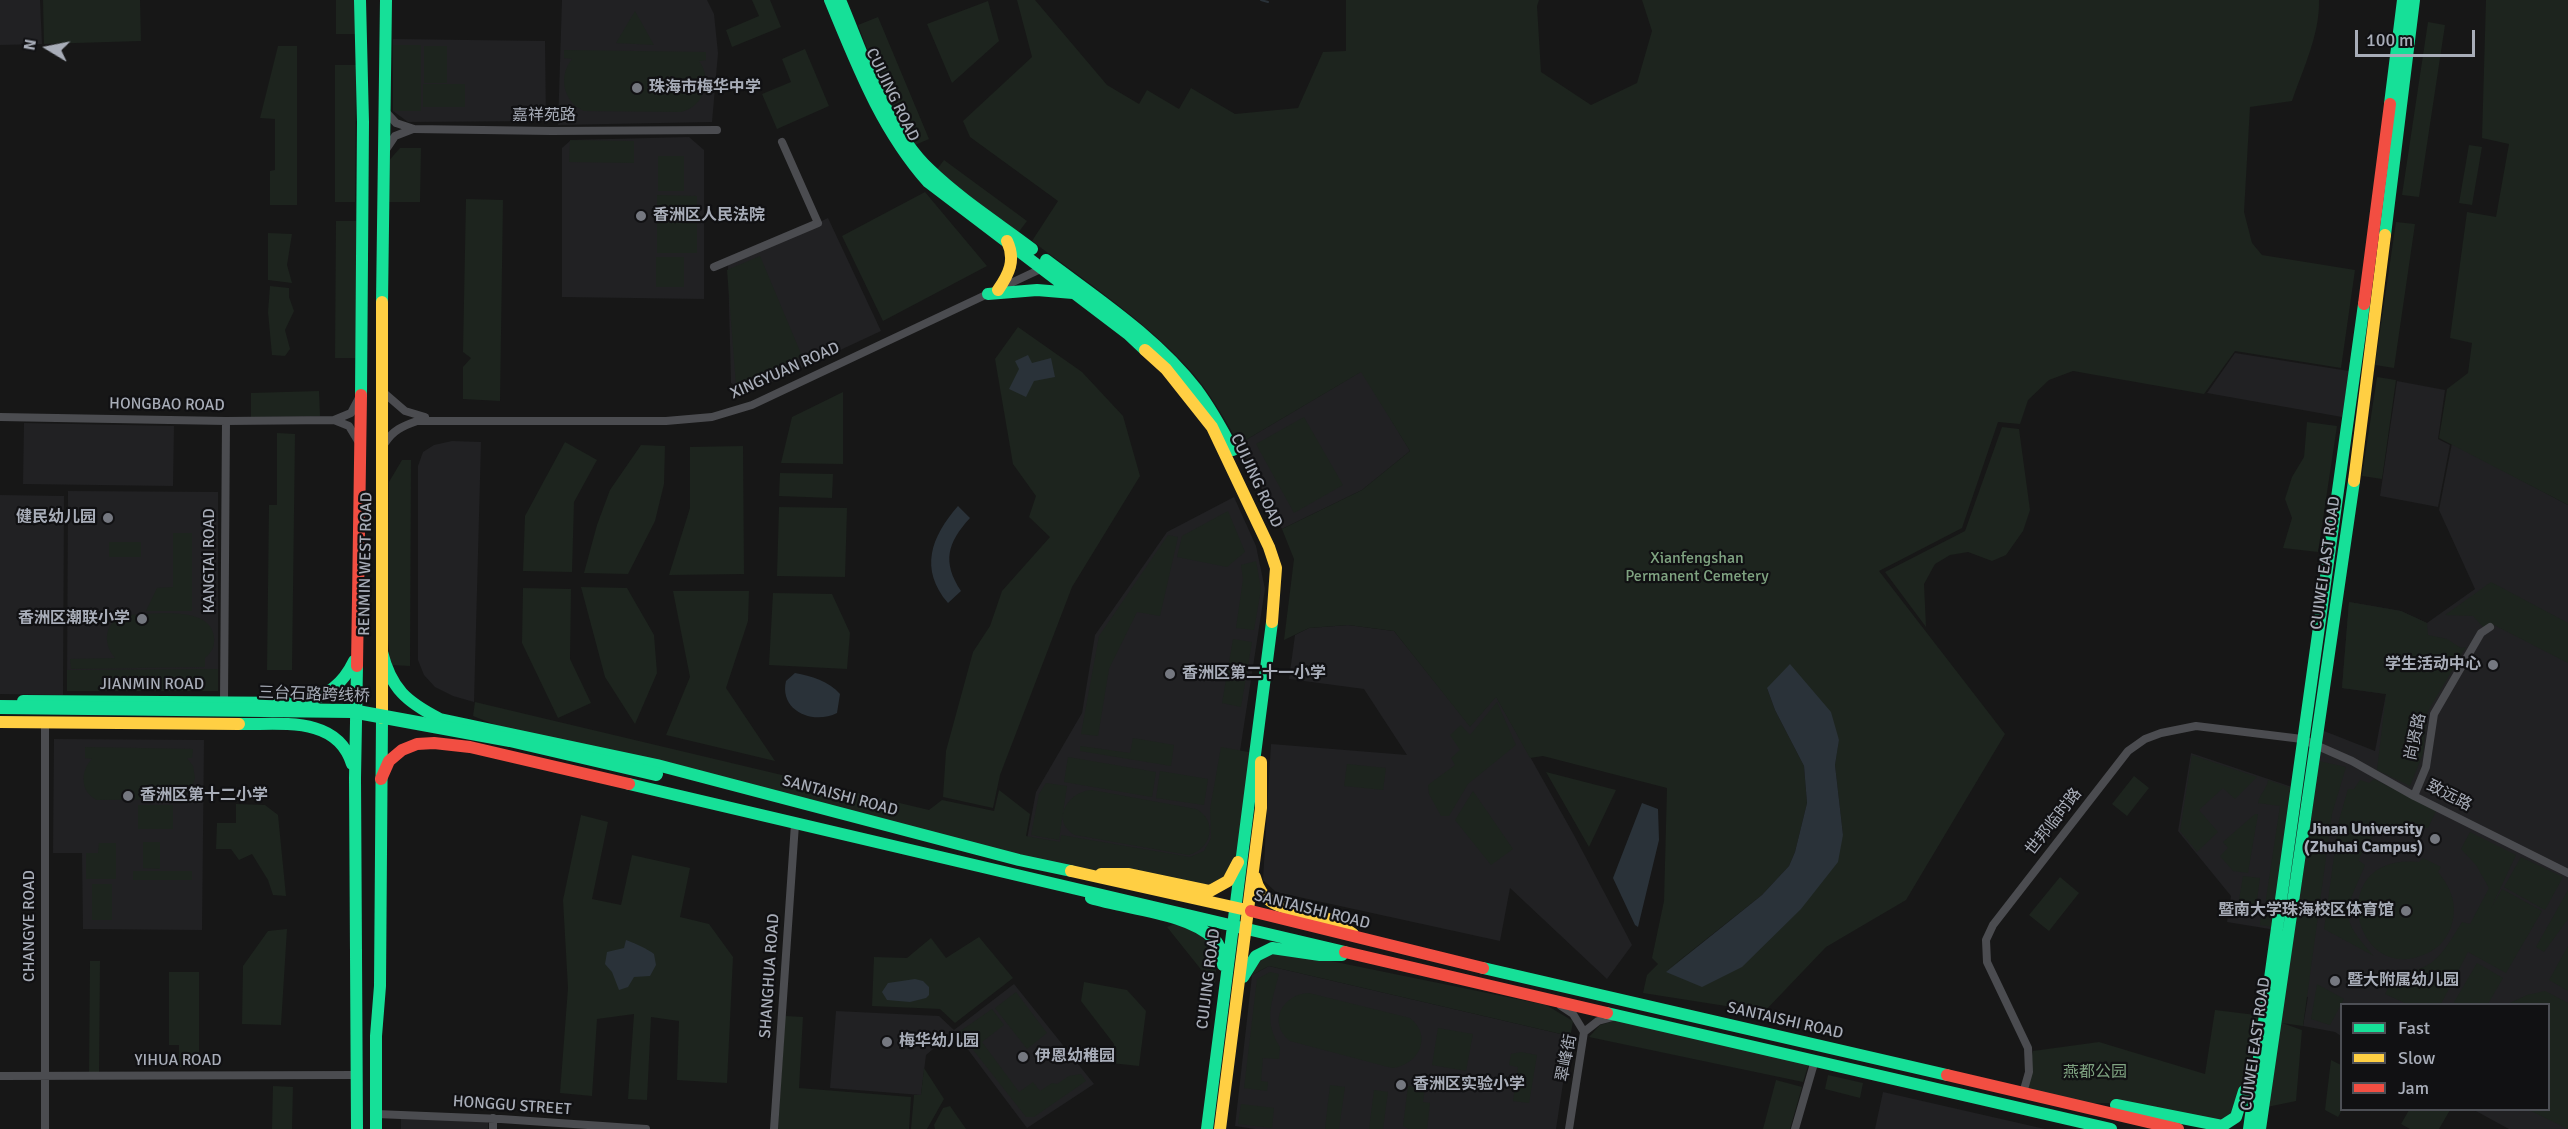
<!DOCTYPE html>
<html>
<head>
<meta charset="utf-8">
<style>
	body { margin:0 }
	#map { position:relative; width:2568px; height:1129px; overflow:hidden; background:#171717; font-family:Signika,sans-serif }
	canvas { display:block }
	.legend { position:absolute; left:2340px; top:1003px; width:210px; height:108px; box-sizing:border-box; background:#111113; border:2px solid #4d4f55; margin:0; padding:8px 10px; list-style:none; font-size:18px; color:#a8adb8 }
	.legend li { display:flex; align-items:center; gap:12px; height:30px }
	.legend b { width:30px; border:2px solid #4d4f55 }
	.north { position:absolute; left:18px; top:18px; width:60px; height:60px; -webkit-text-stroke:4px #111113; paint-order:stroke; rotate:280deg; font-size:16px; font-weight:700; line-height:24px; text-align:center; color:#a8adb8 }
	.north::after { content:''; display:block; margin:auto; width:21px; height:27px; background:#a8adb8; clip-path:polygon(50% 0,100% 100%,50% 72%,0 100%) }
	.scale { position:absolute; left:2355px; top:30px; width:120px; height:27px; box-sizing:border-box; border:3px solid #a8adb8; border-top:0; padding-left:8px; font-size:18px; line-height:21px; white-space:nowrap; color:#a8adb8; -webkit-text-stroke:4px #111113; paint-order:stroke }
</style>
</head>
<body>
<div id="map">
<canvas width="2568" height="1129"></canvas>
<ul class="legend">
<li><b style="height:8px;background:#16e098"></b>Fast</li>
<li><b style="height:8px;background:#ffcf43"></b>Slow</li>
<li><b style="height:8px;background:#f24e42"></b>Jam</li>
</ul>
<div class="north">N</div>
<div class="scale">100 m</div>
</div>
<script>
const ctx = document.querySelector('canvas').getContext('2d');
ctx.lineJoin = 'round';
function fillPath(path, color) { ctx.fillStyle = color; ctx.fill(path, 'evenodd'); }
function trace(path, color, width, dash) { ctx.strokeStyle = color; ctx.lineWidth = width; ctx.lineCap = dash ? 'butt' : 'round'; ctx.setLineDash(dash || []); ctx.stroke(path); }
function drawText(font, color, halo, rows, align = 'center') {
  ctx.font = font + ' Signika,"Noto Sans SC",sans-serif'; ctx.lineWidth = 4.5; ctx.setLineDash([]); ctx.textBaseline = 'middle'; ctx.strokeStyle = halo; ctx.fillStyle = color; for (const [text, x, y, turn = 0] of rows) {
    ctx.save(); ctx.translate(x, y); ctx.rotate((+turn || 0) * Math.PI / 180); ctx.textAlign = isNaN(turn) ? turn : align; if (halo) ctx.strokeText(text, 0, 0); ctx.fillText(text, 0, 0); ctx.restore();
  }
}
fillPath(new Path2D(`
	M0 0H40L42 44 0 45Z
	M562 0H707L714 14 718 53 712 122 558 125Z
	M393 39 545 41 546 121 408 122 393 111Z
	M689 137 704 150V299L562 297V148L571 140Z
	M828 218 881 331 746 394 731 383 728 265Z
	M2235 353 2349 371 2342 417 2207 393Z
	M1362 371 1410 451 1362 490 1282 529 1239 444Z
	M2397 381 2445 390 2438 439 2450 445 2438 507 2380 496Z
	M24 423 174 426 173 486 23 484Z
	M452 441 481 442 474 702 453 696 435 687 424 675 418 660V466L423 452 434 445Z
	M2452 443 2568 505V1129H2509L2474 1110H2548V1004H2342L2341 1036 2335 1032 2303 1026 2308 997 2280 993 2319 729 2375 751 2386 694 2342 688 2349 602 2401 611 2427 623 2475 589 2439 510Z
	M68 491 218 492V691H67Z
	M0 495 64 496 63 695 0 694Z
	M1234 497 1256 546 1265 589 1227 835 1202 869 1027 839 1036 792 1082 713 1095 635 1167 532Z
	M1348 625 1394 631 1470 726 1496 696 1575 837 1632 945 1607 979 1510 888 1500 941 1276 892 1263 880 1271 744 1407 755 1364 689 1289 679 1295 635 1309 628Z
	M54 739 204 740 202 930 83 929 82 853H53Z
	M2191 753 2295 788 2276 930 2227 922 2231 896 2178 831Z
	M1269 966 1561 1034 1569 1044 1556 1129H1255L1235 1126 1252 975Z
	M1014 984 1094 1084 1027 1128 954 1031 926 1055 921 1095 830 1088 836 1011 939 1016 954 1030Z
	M1883 1092 2045 1129H1875Z
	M401 1118 488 1122V1129H401Z`), '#212123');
fillPath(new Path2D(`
	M43 0H140L141 41 44 44Z
	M336 0H357L356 34H336Z
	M752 0H770L781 27 732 47 726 30 759 16Z
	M1017 0H1035L1107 85 1139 104 1147 90 1179 109 1191 88 1235 114 1298 108 1323 52 1346 51V0H1539L1537 6 1541 72 1591 105 1637 83 1652 31 1642 0H2319C2320 34 2303 69 2292 101L2250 107 2244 212 2252 243 2262 255 2355 270 2341 368 2235 351 2204 394 2073 371 2049 380 2028 400 2020 424 1998 422 1962 528 1879 571 2005 734 1906 900 1826 947 1764 1012 1643 993 1647 975 1658 964 1652 958 1664 901 1667 788 1543 756 1530 758 1496 697 1470 727 1394 631 1348 625 1309 628 1284 640 1294 559 1282 529 1362 490 1410 451 1361 372 1239 444C1224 418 1208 389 1188 368 1143 319 1085 281 1032 241L1058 201 970 137 963 121 1032 57ZM1767 688 1839 739 1835 765 1843 835 1666 971 1762 895 1789 866 1795 852 1807 803 1804 766 1775 710Z
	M2486 0H2568V505L2439 438 2447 389 2468 373 2472 343 2450 338 2467 212 2496 217 2509 144 2482 138Z
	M988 1 999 41 952 83 927 24Z
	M635 11 654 45 616 43Z
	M878 17 929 139 915 145 887 100 858 25Z
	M2428 22 2445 25 2419 197 2402 195Z
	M393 45H421V111H393Z
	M278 46H297V205H270V171L275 170V119L260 118Z
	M424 46H447V83H424Z
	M805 49 829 106 777 129 762 94 791 82 782 59Z
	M564 50 706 52V60L699 61C713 79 704 107 681 112L584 111C563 102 558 76 572 59L564 58Z
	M335 65H356L355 202H335Z
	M423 84H465V107H423Z
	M570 140 634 141V163L569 162Z
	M2469 145 2482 147 2472 205 2459 203Z
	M400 148H421L420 202H386V164Z
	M658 156H684V191H658Z
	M944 160 1027 221 1018 233 935 172Z
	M925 192 987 266 883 321 842 236Z
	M657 195 697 196V253H657Z
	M466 199 503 200 500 401 463 399V367L471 358 463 352Z
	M336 221H356V358H335Z
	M2396 222 2415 224 2394 368 2375 365Z
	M268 233 292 234 287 265 292 283 268 280Z
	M760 256 802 356 736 385 727 270Z
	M656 257H684V287H656Z
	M270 286 289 288V297L294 311 285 330 290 349 285 356 272 355 268 312Z
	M1018 327 1082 372 1123 416 1140 476 1072 587 1000 775 993 808 943 797 946 751 973 652 990 626 1002 591 1050 537 1029 517 1036 496 1013 464 995 359Z
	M2377 377 2396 380 2382 479 2362 476Z
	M319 391 320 416 251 417V393Z
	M843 392V464L781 463 792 417Z
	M1304 417 1343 485 1294 513 1256 444Z
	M2307 422 2337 426 2318 552 2283 548 2292 518 2285 499 2292 477 2304 457Z
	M2002 427 2019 429 2030 510 2023 531 2006 555 1992 561 1968 552 1950 555 1935 564 1924 584 1926 627 1885 572 1965 531Z
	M277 433 295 434 292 670H267L269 505H277Z
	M565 442 597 460 574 502 572 572 523 571 525 516Z
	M641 445 665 446 664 484 655 521 628 574 584 573 597 525 610 490Z
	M743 446 744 574 669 575 690 508V447Z
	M402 460H411L410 666 391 665 386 625 389 482Z
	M780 473 833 474 832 498 779 496Z
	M779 507 847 508 845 577 777 576Z
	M1228 511 1245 552 1227 567 1177 557 1182 536Z
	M173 533H192V611H146L157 588 173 587Z
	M1168 535 1178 537 1160 616 1137 612 1109 669 1098 736 1081 734 1099 636Z
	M109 542H141V557H109Z
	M1256 561 1261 589 1254 630 1236 628 1243 579 1241 565Z
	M2491 582 2568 623V663L2492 624 2484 628 2473 616 2445 615Z
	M581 587 627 588 654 635 657 673 635 724 605 677Z
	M523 588 571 589 570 659 591 703 558 718 522 643Z
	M673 591H749L748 621 726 688 775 761 666 735 690 677Z
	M773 593 832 594 850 633 847 669 769 665Z
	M2349 602 2401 611 2427 623 2428 635 2447 639 2461 648 2466 647 2427 713 2423 754 2410 786 2377 770 2386 694 2342 688Z
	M127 615C150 615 212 604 214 638 215 647 211 653 205 658V667L71 669 70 659 115 658C102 643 104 620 127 615Z
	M1233 639 1252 642 1241 707 1222 703Z
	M218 669V691H67V670Z
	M475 702 929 810 942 800 994 811 999 790 1030 814 1026 836 1060 842 1061 835 1190 857 1204 851 1211 838 1210 809 1221 747 1254 753 1239 858 1223 886 1087 874 516 733 473 716Z
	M1497 702 1516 745 1468 784 1449 816H1441L1429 794 1428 785 1455 765 1451 758 1460 750 1450 735 1461 725 1470 735Z
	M1133 738 1174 745 1171 766 1080 751V746L1130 753Z
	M85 747 193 749 192 758H187L193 766 195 778 191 790 180 799 97 800C80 792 80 771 92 759L85 758Z
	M2192 755 2257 777 2235 799 2223 788 2199 810 2218 832 2197 852 2180 831Z
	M1068 757 1156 772 1152 797 1064 782Z
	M2319 761 2346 767 2332 814 2303 1026 2282 1023 2302 1030 2296 1101 2267 1107Z
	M1347 764 1386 768 1383 790 1344 786Z
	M1160 771 1208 779 1204 805 1156 798Z
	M1546 772 1616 790 1589 847Z
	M2134 776 2149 788 2127 816 2112 804Z
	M2374 779 2436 811 2428 828C2418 828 2387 828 2380 825L2358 860 2365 865C2346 912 2336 914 2374 956L2324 929 2339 820 2348 789H2354L2360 780 2369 783Z
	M2268 780 2294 789 2274 927 2260 925 2261 912H2264L2280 806 2258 803C2260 793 2267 789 2268 780Z
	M1046 783 1067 786 1059 840 1031 835 1039 794Z
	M1092 790 1196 809C1218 820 1212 850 1188 855L1075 835C1050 821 1068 791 1092 790Z
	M1473 791 1513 849 1491 865 1455 820Z
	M236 804 265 805 278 815 286 896 273 895 268 880 252 854 239 860 231 849H216L217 823H236Z
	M138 805H173V829H138Z
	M2255 814H2258L2248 873 2233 871 2220 856 2228 848 2223 842Z
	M581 815 608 822 592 899 621 905 632 855 690 868 680 917 709 924 733 957 727 1083 677 1080 679 1021 651 1017 647 1100 628 1099 634 1014 597 1019 592 1096 560 1093 568 988 563 900Z
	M2470 832 2516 855 2491 908 2502 889 2542 911 2506 973 2468 952 2441 1004H2407L2385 994 2397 971C2434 974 2445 949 2462 922L2470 924 2489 888 2476 865 2461 849Z
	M143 842H160V869L143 868Z
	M99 843H116V879H86V853H98Z
	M2521 857 2563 877 2545 910 2504 887Z
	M2423 858 2441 867 2438 872C2452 889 2458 906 2451 927 2446 941 2436 950 2423 955 2352 984 2324 852 2419 862Z
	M133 871H192V880H133Z
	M2243 876 2260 878 2255 914 2237 911Z
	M2060 877 2079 893 2049 931 2029 915Z
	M92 884H112V920H92Z
	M2568 890V919L2544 952 2536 947Z
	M1175 924C1217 935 1219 947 1215 987L1167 927Z
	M287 929 281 1025 242 1024 243 966 268 931Z
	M979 937 1013 978 955 1023 940 1009 872 1006 874 957 907 958 931 938 946 958Z
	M2568 946V991L2549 980Z
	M1277 950 1546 1005 1573 1021 1569 1044 1561 1034 1269 966 1252 975 1260 957Z
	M90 961H100L99 1074H89Z
	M2477 963 2503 978 2488 1004H2453Z
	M169 972H199V1067H179V1045H169Z
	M1270 972 1279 974C1272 1002 1263 1021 1280 1047L1279 1059 1263 1058 1261 1081 1268 1082 1267 1091 1244 1088 1257 979Z
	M1084 982 1127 990 1146 1011 1139 1066 1111 1063 1114 1044 1081 1001Z
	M2317 984 2344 999 2330 1025 2311 1019Z
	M2545 991 2568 1003V1129L2529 1110H2548V1004H2508L2527 995Z
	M1016 992 1047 1033 1027 1049 995 1008Z
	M1309 993 1410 1018C1433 1036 1419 1065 1392 1068L1290 1041C1267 1023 1282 994 1309 993Z
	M992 1009 1004 1025 982 1042 1019 1092 1033 1082 1040 1091 1052 1083 1057 1084 1069 1076 1081 1074 1086 1081 1034 1117H1026L959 1032Z
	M2215 1010 2264 1016C2262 1034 2253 1048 2248 1065 2243 1082 2245 1099 2238 1116L2214 1126 2108 1103H2068L2023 1092 2033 1051 2099 1042 2205 1074Z
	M785 1016 803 1017 799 1088 911 1097 909 1129H778Z
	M1621 1019 1809 1063 1803 1082 1589 1037 1600 1025Z
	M1438 1028 1473 1034 1466 1071 1432 1065Z
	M1521 1052 1537 1055 1529 1103 1513 1101 1518 1067 1509 1065 1511 1054Z
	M2331 1060 2341 1065 2342 1110 2338 1117 2325 1110Z
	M924 1068 944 1099 927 1129H911L914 1095H921Z
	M1828 1075 1863 1083 1860 1098 1825 1089Z
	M1776 1080 1802 1087 1790 1129H1763Z
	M1330 1085 1345 1087 1339 1129H1325Z
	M273 1086 293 1087 292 1129H272Z
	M1408 1086 1425 1088 1423 1102 1430 1103 1427 1129H1409L1403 1126Z
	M1374 1090 1388 1092 1383 1129H1369Z
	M1241 1104 1274 1108 1272 1128 1238 1124Z
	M950 1106 966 1129H935L934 1125 943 1108Z
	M2409 1110H2450L2439 1129H2410L2401 1124Z`), '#1d241e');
fillPath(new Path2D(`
	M1028 355 1032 363 1051 358 1055 377 1034 381 1026 397 1009 389 1019 369 1015 361Z
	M958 506 970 518C947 543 942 562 961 591L948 603C919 569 931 537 958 506Z
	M1790 664 1831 712 1839 740 1835 765 1843 835 1838 862 1801 909 1742 967 1702 987 1666 972 1762 895 1789 866 1795 852 1807 803 1804 766 1775 710 1767 688Z
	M795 673C811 676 829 681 840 694L837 713C813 725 779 711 786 681Z
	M1642 803 1658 809 1659 840 1638 927 1635 925 1613 878Z
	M626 940C632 942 650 950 654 954L656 965 650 976 634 977 628 987 619 990 612 972 605 964 607 952 624 948Z
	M915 979 923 981 929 987V995L926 998 910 1002 887 1000 882 992 888 983Z`), '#2a3239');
trace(new Path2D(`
	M1261 0 1268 2`), '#2a3239', 2);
trace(new Path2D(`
	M385 111 396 123 414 129 551 131 717 130
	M385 151 395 136 413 129
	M714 267 818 223 782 142
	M383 392 405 411 425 417
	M0 417 226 421 334 420 349 426 358 441
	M334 420 351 413 359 398
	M385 443C393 430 403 426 417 421H666L712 417 752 405 1045 267
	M224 701 226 421
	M2414 796 2426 767 2434 714 2481 633 2490 627
	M1561 1006 1573 1014 1584 1032
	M0 1076 357 1075
	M2023 1093 2029 1072 2028 1048 1987 962 1986 940 1993 925 2128 751 2145 739 2161 733 2196 726 2302 739 2352 761 2414 796 2568 873
	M376 1114 501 1119 646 1129
	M45 1129V724
	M493 1129V1118
	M774 1129 795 824
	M1569 1129 1584 1032 1598 1021 1613 1017
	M1795 1129 1815 1060`), '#4b4c50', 8);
trace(new Path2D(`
	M360 0 363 122 361 395
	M830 0C857 65 881 129 928 182L1128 334 1145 350
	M840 0C863 54 886 129 930 170 960 199 999 224 1032 249
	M2390 104 2403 0
	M2385 235 2414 0
	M1046 260C1099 300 1156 337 1197 390 1211 409 1222 429 1233 450
	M988 294 1037 290 1073 293
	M382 302 386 0
	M382 652C391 689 407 702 440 719L657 765 1019 860 1071 871
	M357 666 355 778 357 1129
	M23 701 303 703C327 696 343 684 354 661
	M239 724C280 725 337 715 352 764
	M629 784 1345 952
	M1091 898C1126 909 1189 913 1214 939 1221 946 1222 956 1223 965
	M1483 968 1947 1075
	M1243 977 1256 956 1272 948 1320 955H1342
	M1607 1013 2111 1129
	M2116 1105 2222 1126 2236 1117 2244 1091
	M376 1129V1036L380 986 382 718
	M1207 1129 1272 622
	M2249 1129 2364 304
	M2260 1129 2354 481`), '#16e098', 12);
trace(new Path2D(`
	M998 290C1009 274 1016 260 1007 241
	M1145 350 1166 369 1212 427 1269 547 1276 568 1272 622
	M2354 481 2385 235
	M382 718V302
	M0 722 239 724
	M1071 871 1251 911
	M1101 874H1129L1210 891 1228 881 1238 862
	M1255 877C1263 913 1300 909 1328 919 1337 922 1345 929 1353 934
	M1220 1129 1261 808V762`), '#ffcf43', 12);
trace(new Path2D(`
	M2364 304 2390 104
	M357 666 361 395
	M381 779 389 761 402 750 417 744 434 743 470 747 629 784
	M1251 911 1483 968
	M1345 952 1607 1013
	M1947 1075 2178 1129`), '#f24e42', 12);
trace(new Path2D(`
	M0 707 352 711 510 740 656 774`), '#16e098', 14);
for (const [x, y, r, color] of [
	[637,88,6,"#757880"],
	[641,216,6,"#757880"],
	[108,518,6,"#757880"],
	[142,619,6,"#757880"],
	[2493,665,6,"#757880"],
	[1170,674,6,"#757880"],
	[128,796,6,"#757880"],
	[2435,839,6,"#757880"],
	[2406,911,6,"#757880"],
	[2335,981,6,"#757880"],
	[887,1042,6,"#757880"],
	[1023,1057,6,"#757880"],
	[1401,1085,6,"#757880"]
]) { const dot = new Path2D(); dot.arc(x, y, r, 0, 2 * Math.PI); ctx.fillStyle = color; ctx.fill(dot); trace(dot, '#111113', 2); }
drawText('bold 16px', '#a8adb8', '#111113', [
	["珠海市梅华中学",649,88],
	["香洲区人民法院",653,216],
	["健民幼儿园",96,518,"right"],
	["香洲区潮联小学",130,619,"right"],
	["学生活动中心",2481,665,"right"],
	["香洲区第二十一小学",1182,674],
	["香洲区第十二小学",140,796],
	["Jinan University",2423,830,"right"],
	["(Zhuhai Campus)",2423,848,"right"],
	["暨南大学珠海校区体育馆",2394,911,"right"],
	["暨大附属幼儿园",2347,981],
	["梅华幼儿园",899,1042],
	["伊恩幼稚园",1035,1057],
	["香洲区实验小学",1413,1085]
], 'left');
drawText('16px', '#a8adb8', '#111113', [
	["CUIJING ROAD",892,95,64],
	["嘉祥苑路",544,116],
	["XINGYUAN ROAD",785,371,-24],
	["HONGBAO ROAD",167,405,1],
	["CUIJING ROAD",1256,481,65],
	["KANGTAI ROAD",210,561,-90],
	["CUIWEI EAST ROAD",2326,563,-82],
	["RENMIN WEST ROAD",366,564,-89],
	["JIANMIN ROAD",152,685],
	["三台石路跨线桥",314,695,2],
	["尚贤路",2416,737,-78],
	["SANTAISHI ROAD",840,796,15],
	["致远路",2449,796,27],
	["世邦临时路",2054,822,-52],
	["SANTAISHI ROAD",1312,910,14],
	["CHANGYE ROAD",30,926,-90],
	["SHANGHUA ROAD",770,976,-86],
	["CUIJING ROAD",1209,979,-83],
	["SANTAISHI ROAD",1785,1021,13],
	["CUIWEI EAST ROAD",2256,1044,-82],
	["翠峰街",1567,1058,-79],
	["YIHUA ROAD",178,1061],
	["HONGGU STREET",512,1106,4]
]);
drawText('16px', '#7fa381', '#111113', [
	["Xianfengshan",1697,559],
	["Permanent Cemetery",1697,577],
	["燕都公园",2095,1073]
]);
</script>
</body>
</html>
